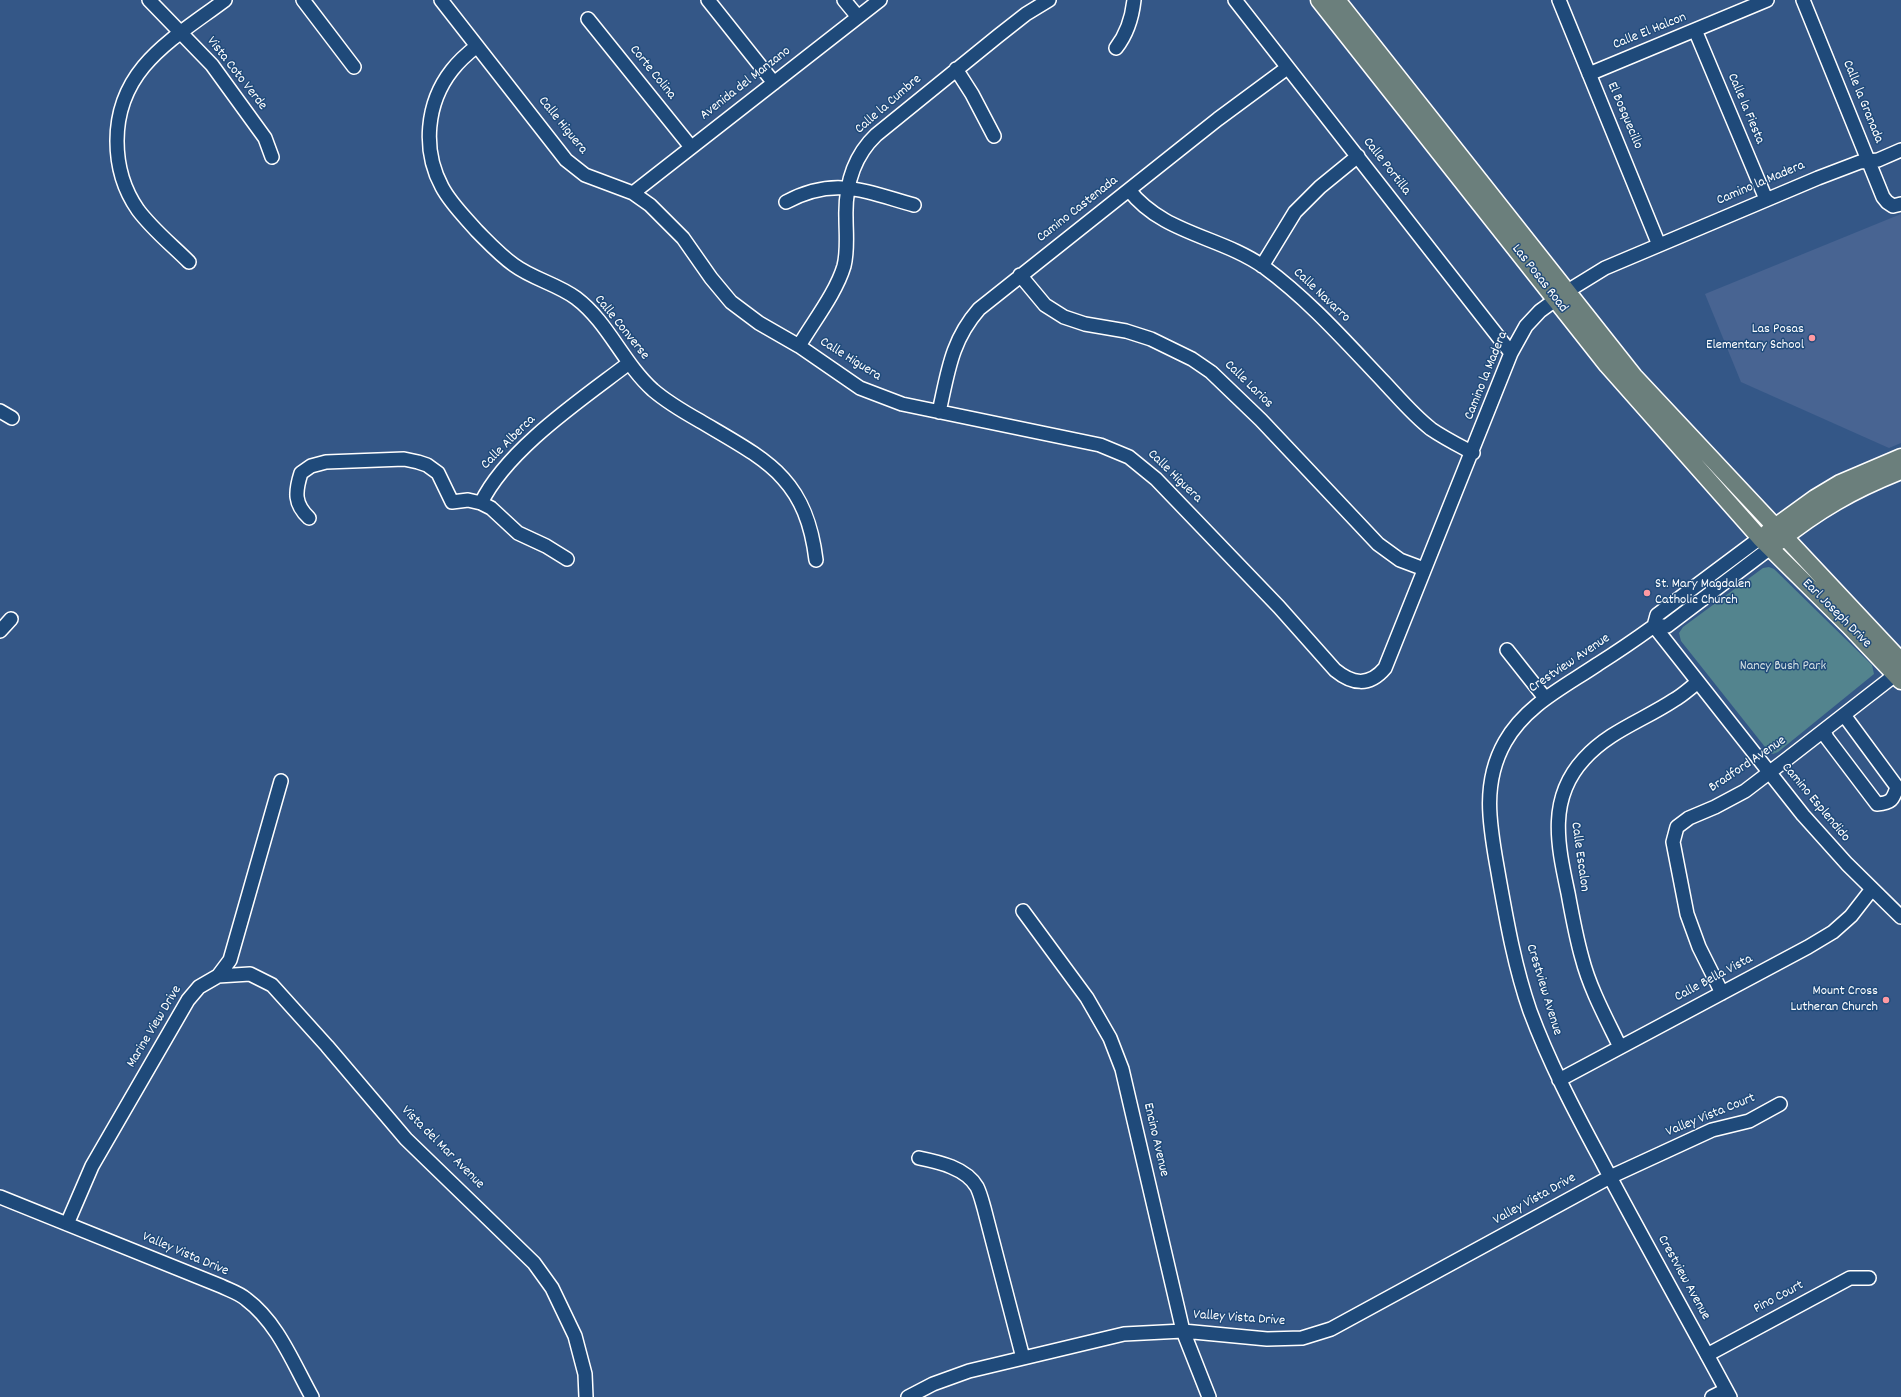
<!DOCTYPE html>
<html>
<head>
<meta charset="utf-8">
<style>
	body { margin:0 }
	canvas { display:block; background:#345787 }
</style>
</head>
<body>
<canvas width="1901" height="1397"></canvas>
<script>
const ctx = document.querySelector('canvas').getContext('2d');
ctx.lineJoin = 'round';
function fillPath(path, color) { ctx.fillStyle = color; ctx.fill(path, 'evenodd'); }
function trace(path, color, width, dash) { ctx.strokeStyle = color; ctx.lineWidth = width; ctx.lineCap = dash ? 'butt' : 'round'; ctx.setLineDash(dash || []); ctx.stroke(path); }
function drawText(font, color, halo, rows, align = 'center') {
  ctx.font = font + ' Dekko,sans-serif'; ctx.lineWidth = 3; ctx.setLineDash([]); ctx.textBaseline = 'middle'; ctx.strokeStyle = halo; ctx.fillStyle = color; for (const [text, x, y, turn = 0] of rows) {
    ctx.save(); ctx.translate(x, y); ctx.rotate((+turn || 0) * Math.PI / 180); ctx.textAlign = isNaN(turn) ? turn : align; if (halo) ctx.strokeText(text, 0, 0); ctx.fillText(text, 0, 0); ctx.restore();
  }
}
fillPath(new Path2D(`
	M1901 214V443L1889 448 1741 382 1705 294Z`), '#486492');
fillPath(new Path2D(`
	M1769 567 1774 569 1872 665 1874 674 1778 752 1773 754 1769 752 1681 641 1679 633 1683 627 1763 568Z`), '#53848e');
const minor = new Path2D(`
	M149 0 212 65 265 138 272 157
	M303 0 354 67
	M441 0 566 160 585 175 633 193 650 205 683 238 711 278 731 302 759 323 799 346 860 388 902 404 1100 445 1129 457 1156 479 1279 607 1335 670C1352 684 1369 687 1385 668L1511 353 1526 326 1540 311 1566 292 1605 268 1818 178 1860 162 1878 160 1901 150
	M708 0 774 83
	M844 0 858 17
	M1235 0 1511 353
	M1559 0 1659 245
	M1803 0 1883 197 1887 202 1893 206 1901 204
	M588 19 691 147
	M1695 30 1766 199
	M477 46C468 53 459 61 452 70 426 103 422 150 442 187 451 204 465 217 477 231 489 243 500 255 514 265 533 279 557 284 576 298 608 322 623 363 653 390 667 402 684 412 700 421 766 460 806 477 816 560
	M1116 48C1127 34 1132 18 1134 0
	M956 69 972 94 994 136
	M1589 74 1767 0
	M1129 190C1163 234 1220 236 1264 267 1309 300 1345 341 1384 382 1399 398 1413 415 1431 429 1444 438 1458 445 1473 453
	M633 193 880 0
	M786 202C835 176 864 191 914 205
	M189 262C172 245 153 230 138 210 124 190 117 165 117 141 117 68 173 39 225 0
	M1262 266 1295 212 1320 187 1358 156
	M1020 275 1045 305 1064 317 1085 324 1126 331 1151 339 1192 359 1211 372 1261 420 1378 544 1400 560 1424 569
	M799 346C813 322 836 293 844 266 848 250 846 234 846 218 845 186 853 157 876 135L998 36 1026 14 1049 0
	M0 411 12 418
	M939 412C948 372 951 341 979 309L1218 119 1287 68
	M481 503C507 449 582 399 629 363
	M309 518C294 504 295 492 301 473L311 466 326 462 404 459 418 462 427 465 438 473 452 502 468 500 481 503 491 508 518 533 546 546 567 559
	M1654 626 1803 815 1847 864 1901 917
	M1654 626 1657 615 1760 538
	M0 631 11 619
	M1507 650 1545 698
	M1824 731 1827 738 1877 804C1891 803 1893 800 1897 787L1844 715
	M1023 911 1087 998 1110 1038 1122 1069 1183 1331 1209 1397
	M218 976 250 974 272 985 327 1046 406 1139 534 1263 552 1288 575 1336 585 1374 586 1397
	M1722 993 1699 947 1687 914 1673 842 1677 827 1689 818 1715 807 1745 791 1787 759 1895 675
	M1620 1047C1606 1018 1590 989 1582 958 1576 937 1572 915 1568 893 1558 846 1547 799 1584 759 1609 731 1644 720 1674 700 1683 695 1690 688 1698 682
	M1559 1080 1808 947 1833 932 1851 916 1872 889
	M919 1158C939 1162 966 1168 977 1187 980 1193 982 1201 984 1208L1023 1358
	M0 1197 221 1286C229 1290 239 1293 246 1299 278 1323 293 1363 312 1397
	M67 1224 92 1166 188 1000 199 987 218 976 230 960 281 781
	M1707 1355 1850 1278H1869
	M908 1397 933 1384 969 1371 1124 1334 1183 1331 1267 1339 1302 1338 1331 1329 1610 1177 1712 1130 1749 1121 1780 1104
	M1712 1397 1726 1390
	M1730 1397C1687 1317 1642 1238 1600 1158 1574 1110 1549 1062 1530 1011 1515 968 1507 923 1499 878 1491 831 1480 786 1505 742 1526 705 1564 687 1598 664 1617 652 1636 639 1654 626H1667L1770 548`);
const major = new Path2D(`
	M1319 0 1607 365 1760 538 1849 626 1901 681
	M1337 0 1634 376 1901 661
	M1768 532 1815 498 1840 483 1901 457
	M1777 543C1818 510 1853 490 1901 471`);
trace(minor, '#fff', 16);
trace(major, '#fff', 19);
trace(minor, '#1f4a7a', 13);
trace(major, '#6b7f7c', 16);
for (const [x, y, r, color] of [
	[1812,338,4,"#ff9aa2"],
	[1647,593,4,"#ff9aa2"],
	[1886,1000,4,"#ff9aa2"]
]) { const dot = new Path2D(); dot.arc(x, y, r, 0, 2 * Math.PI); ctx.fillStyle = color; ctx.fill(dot); trace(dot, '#1f4a7a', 1.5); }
drawText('14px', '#fff', '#1f4a7a', [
	["Calle El Halcon",1650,32,-22],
	["Corte Colina",652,73,51],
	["Vista Coto Verde",236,74,52],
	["Avenida del Manzano",746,84,-38],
	["Calle la Granada",1862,102,68],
	["Calle la Cumbre",889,105,-41],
	["Calle la Fiesta",1745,109,67],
	["El Bosquecillo",1624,116,67],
	["Calle Higuera",562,126,51],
	["Calle Portilla",1386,167,52],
	["Camino la Madera",1761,184,-23],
	["Camino Castenada",1078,210,-38],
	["Las Posas Road",1539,279,52],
	["Calle Navarro",1321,296,43],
	["Calle Converse",621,328,51],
	["Calle Higuera",850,360,32],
	["Camino la Madera",1487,376,-68],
	["Calle Larios",1248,385,44],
	["Calle Alberca",509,443,-45],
	["Calle Higuera",1174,477,44],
	["Earl Joseph Drive",1836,614,45],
	["Crestview Avenue",1570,664,-34],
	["Bradford Avenue",1748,765,-34],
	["Camino Esplendido",1815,803,50],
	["Calle Escalon",1579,857,82],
	["Calle Bella Vista",1714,979,-28],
	["Crestview Avenue",1543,990,73],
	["Marine View Drive",155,1027,-59],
	["Valley Vista Court",1711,1116,-22],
	["Encino Avenue",1155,1140,77],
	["Vista del Mar Avenue",442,1148,45],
	["Valley Vista Drive",1535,1200,-29],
	["Valley Vista Drive",185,1255,23],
	["Crestview Avenue",1683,1278,61],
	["Pino Court",1779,1298,-28],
	["Valley Vista Drive",1239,1319,4]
]);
drawText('14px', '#fff', '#1f4a7a', [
	["Las Posas",1804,330],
	["Elementary School",1804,346],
	["St. Mary Magdalen",1655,585,"left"],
	["Catholic Church",1655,601,"left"],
	["Mount Cross",1878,992],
	["Lutheran Church",1878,1008]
], 'right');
drawText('14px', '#d4e0e3', '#1f4a7a', [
	["Nancy Bush Park",1783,667]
]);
</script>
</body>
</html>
